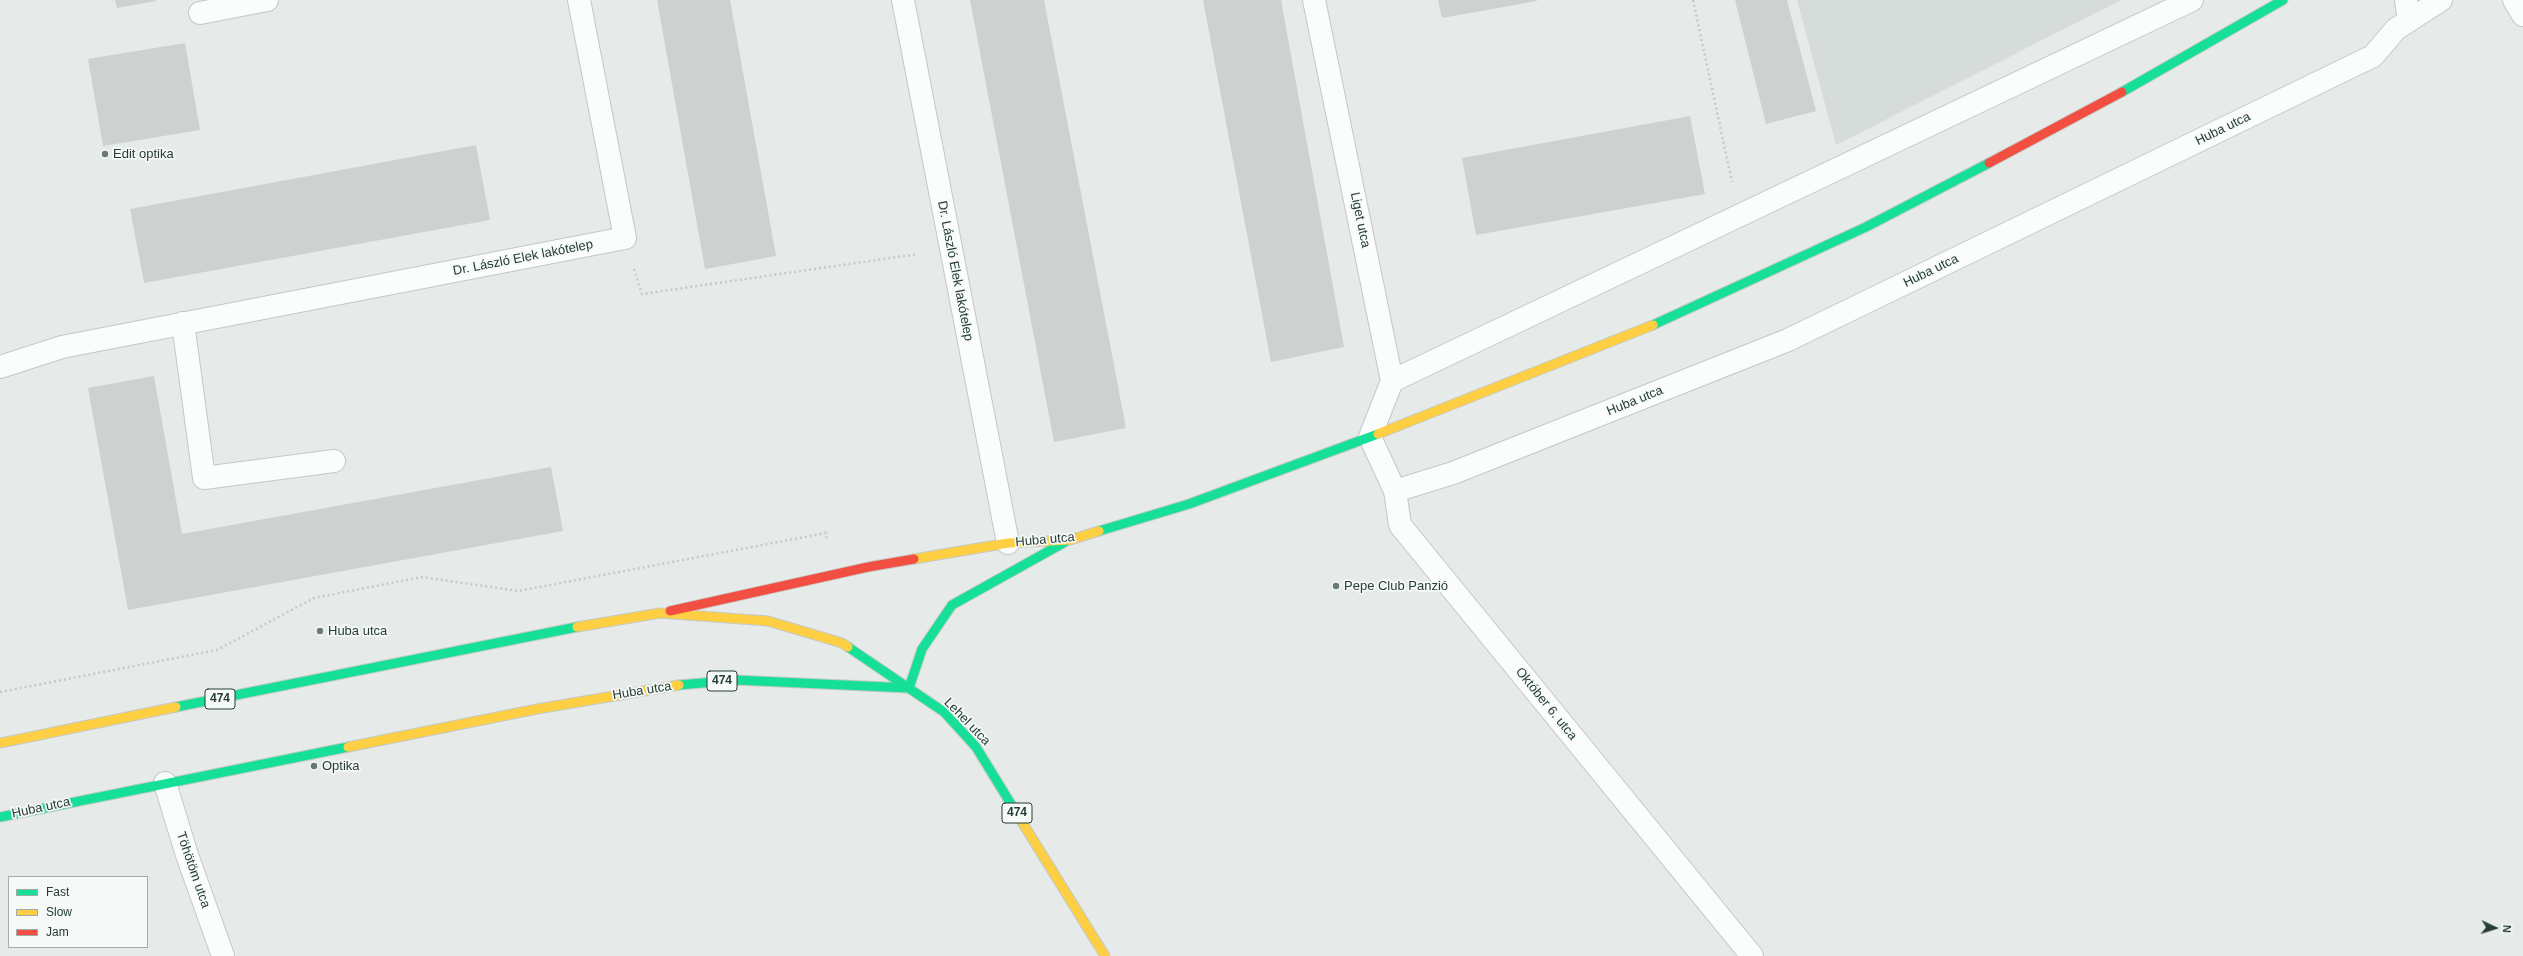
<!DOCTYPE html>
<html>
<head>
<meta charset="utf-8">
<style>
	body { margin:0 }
	#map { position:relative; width:2523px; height:956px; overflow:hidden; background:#e6ebe9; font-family:Helvetica,sans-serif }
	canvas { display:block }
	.legend { position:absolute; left:8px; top:876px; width:140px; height:72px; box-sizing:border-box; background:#f5f9f7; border:1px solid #a2adaa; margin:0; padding:5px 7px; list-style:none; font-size:12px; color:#263c37 }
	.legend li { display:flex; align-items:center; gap:8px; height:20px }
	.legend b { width:20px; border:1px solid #a2adaa }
	.north { position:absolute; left:2475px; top:908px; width:40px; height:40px; -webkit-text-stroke:3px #f5f9f7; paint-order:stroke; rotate:94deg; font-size:11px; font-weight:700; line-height:16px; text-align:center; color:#263c37 }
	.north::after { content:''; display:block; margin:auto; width:14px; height:18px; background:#263c37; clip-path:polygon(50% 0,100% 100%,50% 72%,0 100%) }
</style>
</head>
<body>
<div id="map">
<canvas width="2523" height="956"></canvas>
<ul class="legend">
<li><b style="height:5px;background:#16e098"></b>Fast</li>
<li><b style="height:5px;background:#ffcf43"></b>Slow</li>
<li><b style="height:5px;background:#f24e42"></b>Jam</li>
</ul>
<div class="north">N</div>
</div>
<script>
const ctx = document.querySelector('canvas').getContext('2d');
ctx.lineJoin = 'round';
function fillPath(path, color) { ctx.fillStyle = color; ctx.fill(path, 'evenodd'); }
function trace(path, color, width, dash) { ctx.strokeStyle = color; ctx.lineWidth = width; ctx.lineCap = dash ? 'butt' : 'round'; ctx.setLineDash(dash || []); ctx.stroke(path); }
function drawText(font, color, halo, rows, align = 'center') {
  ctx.font = font + ' Helvetica,sans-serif'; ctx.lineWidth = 3.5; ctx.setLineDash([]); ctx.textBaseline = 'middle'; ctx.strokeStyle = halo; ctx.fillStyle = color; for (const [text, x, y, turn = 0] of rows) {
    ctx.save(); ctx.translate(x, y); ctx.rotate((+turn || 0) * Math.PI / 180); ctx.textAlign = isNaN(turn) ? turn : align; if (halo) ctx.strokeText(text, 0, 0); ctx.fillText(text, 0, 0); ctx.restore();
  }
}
fillPath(new Path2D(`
	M1797 0H2121L1836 145Z`), '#d5dcd9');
fillPath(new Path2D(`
	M115 0H156V1L117 8Z
	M657 0H730L776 256 705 269Z
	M970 0H1044L1126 428 1054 442Z
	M1203 0H1281L1344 347 1271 362Z
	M1438 0H1537V1L1442 18Z
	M1735 0H1787L1816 111 1766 124Z
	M185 43 200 130 103 146 88 59Z
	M1690 116 1705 194 1476 235 1462 158Z
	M476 145 490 220 144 283 130 209Z
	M154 376 182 534 551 467 563 531 128 610 88 388Z`), '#cdd2d0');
const lane = new Path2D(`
	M2514 0 2523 15`);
const street = new Path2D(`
	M903 0 1008 543
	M1314 0 1392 381 1370 437 1395 491 1400 525 1752 956
	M2406 0 2409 21
	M200 13 267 0
	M183 323 204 478 334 461
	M0 367 62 347 625 238 579 0
	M1392 381 2192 0
	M1395 491 1453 473 1788 340 2373 56 2396 29 2441 0
	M165 783 187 855 223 956`);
const fast = new Path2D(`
	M2122 92 2283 0
	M1653 325 1866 227 1989 163
	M1099 531 1189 504 1378 434
	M848 647 944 712 976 747 1022 822
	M679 685 736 680 908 688
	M909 688 922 649 952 605 1065 542
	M176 707 577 627
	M0 817 348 747`);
const slow = new Path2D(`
	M1378 434 1653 325
	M914 559 1008 543 1070 540 1099 531
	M577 627 660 613 768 621 842 643 848 647
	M0 743 176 707
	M348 747 537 709 679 685
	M1022 822 1105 956`);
const jam = new Path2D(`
	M1989 163 2122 92
	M670 611 868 567 914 559`);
trace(lane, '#c3c8c6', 24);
trace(street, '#c3c8c6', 24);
trace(fast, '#c3c9c7', 11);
trace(slow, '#c3c9c7', 11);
trace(jam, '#c3c9c7', 11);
trace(new Path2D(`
	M1693 0 1732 182
	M634 269 642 294 918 254
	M0 692 217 650 314 598 422 577 518 591 826 533 827 541`), '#c3cac7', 2.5, [2, 3]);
trace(lane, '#fbfcfc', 22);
trace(street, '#fbfcfc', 22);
trace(fast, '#16e098', 9);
trace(slow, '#ffcf43', 9);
trace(jam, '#f24e42', 9);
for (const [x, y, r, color] of [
	[105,154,4,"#697975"],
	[1336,586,4,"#697975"],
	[320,631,4,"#697975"],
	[314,766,4,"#697975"]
]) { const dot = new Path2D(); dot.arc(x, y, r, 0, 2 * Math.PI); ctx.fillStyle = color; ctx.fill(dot); trace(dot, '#f5f9f7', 1.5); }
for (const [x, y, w] of [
	[722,681,30],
	[220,699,30],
	[1017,813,30]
]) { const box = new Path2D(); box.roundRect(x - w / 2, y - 10, w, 20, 3); ctx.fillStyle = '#f5f9f7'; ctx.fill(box); trace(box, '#263c37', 1); }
drawText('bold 12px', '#263c37', null, [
	["474",722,681],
	["474",220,699],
	["474",1017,813]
]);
drawText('13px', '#263c37', '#f5f9f7', [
	["Huba utca",2223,129,-26],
	["Liget utca",1360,220,78],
	["Dr. László Elek lakótelep",523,258,-11],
	["Dr. László Elek lakótelep",955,271,79],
	["Huba utca",1931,271,-26],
	["Huba utca",1635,401,-22],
	["Huba utca",1045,540,-5],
	["Huba utca",642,691,-9],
	["Október 6. utca",1546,704,51],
	["Lehel utca",967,722,46],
	["Huba utca",41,808,-12],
	["Töhötöm utca",193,870,71]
]);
drawText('13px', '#263c37', '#f5f9f7', [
	["Edit optika",113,154],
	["Pepe Club Panzió",1344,586],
	["Huba utca",328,631],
	["Optika",322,766]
], 'left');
</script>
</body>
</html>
